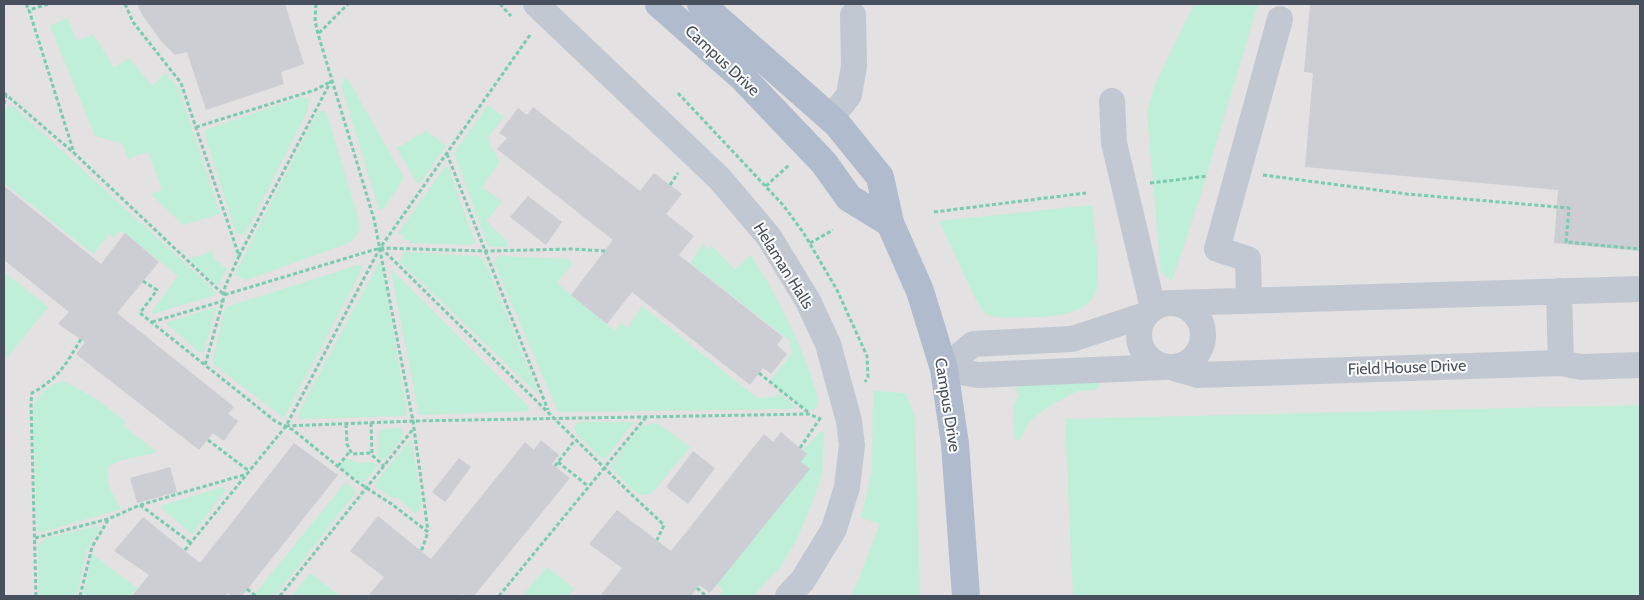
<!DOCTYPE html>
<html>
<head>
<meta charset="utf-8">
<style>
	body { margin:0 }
	#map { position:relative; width:1644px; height:600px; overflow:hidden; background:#f2f0f0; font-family:Cabin,sans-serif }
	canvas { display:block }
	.frame { position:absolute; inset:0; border:5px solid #48505d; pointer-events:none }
</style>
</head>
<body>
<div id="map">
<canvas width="1644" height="600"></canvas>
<div class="frame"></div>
</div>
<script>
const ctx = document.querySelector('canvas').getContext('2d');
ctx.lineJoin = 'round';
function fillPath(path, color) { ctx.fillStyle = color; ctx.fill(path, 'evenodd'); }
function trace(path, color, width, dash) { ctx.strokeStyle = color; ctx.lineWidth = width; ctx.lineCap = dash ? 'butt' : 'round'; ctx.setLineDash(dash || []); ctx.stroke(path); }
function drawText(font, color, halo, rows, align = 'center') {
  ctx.font = font + ' Cabin,sans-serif'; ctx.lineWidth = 4; ctx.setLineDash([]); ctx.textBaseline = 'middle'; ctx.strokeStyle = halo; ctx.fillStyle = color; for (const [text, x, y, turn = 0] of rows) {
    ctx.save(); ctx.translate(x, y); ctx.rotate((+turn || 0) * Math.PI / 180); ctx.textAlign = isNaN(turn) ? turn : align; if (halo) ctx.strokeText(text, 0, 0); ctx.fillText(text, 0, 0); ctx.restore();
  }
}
fillPath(new Path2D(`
	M4 4H1640V596H4Z`), '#e3e1e2');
fillPath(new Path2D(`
	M1194 4H1258L1200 197 1172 281 1161 273 1147 113 1154 87Z
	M67 18 77 41 93 34 114 68 129 58 152 86 165 73 178 87 220 214 183 225 151 194 162 190 148 152 128 159 122 143 95 136 50 26Z
	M345 78 349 81 404 178 384 208 379 210 341 85Z
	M302 97 309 100 308 110 246 232 244 235 236 233 205 135V130Z
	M8 105 14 107 212 288 215 293 213 296 152 314V311L178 276 125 233 120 231 113 237 109 234 93 254 4 183V114Z
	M488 105 504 117 488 137 489 143 500 162 482 187 502 202 486 221 507 241 508 247 488 246 454 153Z
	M320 111H325L327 114 357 214 360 230 353 240 346 244 246 280 235 274 317 114Z
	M426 131 446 146 420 183 416 182 397 148Z
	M446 167 449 169 475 243 471 245 409 243V240H404L403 234 397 235 443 169Z
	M1092 205C1094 223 1103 281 1094 296 1083 313 1058 316 1039 317 1022 317 1003 319 986 315L976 300 939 221Z
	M703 244 707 250 712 246 735 270 751 255C775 293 795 331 810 373 813 383 819 397 817 407L813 410 802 408 770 381 792 354 789 340 690 263Z
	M212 251 214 259 227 269 219 284 216 285 189 259Z
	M404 252 477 256 484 260 539 395 400 262Z
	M499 256 570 259 572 264 557 283 615 331 621 323 627 328 642 306 757 398 775 397 778 392 796 407 791 409 558 412 494 262 495 259Z
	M379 263 382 264 407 414 404 416 299 419 300 410Z
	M358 265H361L362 269 284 418 212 363 225 309 229 306Z
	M392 270 528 406 529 411 419 415 391 272Z
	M4 272 48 307 4 361Z
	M216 307 204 352H199L166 323Z
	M1099 380V387L1095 390 1077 391 1048 407 1030 421 1019 440 1017 441 1015 439C1014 425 1010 407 1019 395L1015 389 1023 384Z
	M64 381 98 400 126 422 123 426 157 452 119 461 109 466C103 482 114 495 121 509L42 532 38 531 37 529 33 410C37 395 48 384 64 381Z
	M873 391 906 393 915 418 920 596H852L880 524 861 518 872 471Z
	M1640 405V596H1073L1065 419Z
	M582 422H634L605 459 601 458 577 434 574 428 577 423Z
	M652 423 658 424 690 447 653 492C650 494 646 496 642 495 633 493 618 474 610 467L639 428Z
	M396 428 401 429 404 432 401 439 383 461 378 457 379 430Z
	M821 431 824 433V439L822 474 813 501 796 541 779 568 753 596H719L723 590 717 584 810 469 801 462 807 454 803 451Z
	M411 439 422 505 416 514 397 497 394 499 377 488 376 485 378 480Z
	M345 459H350L357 463 373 462 378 466 363 483 340 467Z
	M346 482 356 492 275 596 254 595Z
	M223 487 226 490 192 534 162 509 161 506 163 505Z
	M100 525V528L86 551 77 596H39L38 545 47 538Z
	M92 554 137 588 130 596H83Z
	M547 567 574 589 568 596H522Z
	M310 573 338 594 337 596H292Z`), '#bfefd9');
fillPath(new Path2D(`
	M137 4H285L304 64 281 72 284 84 206 110 187 52 175 55 161 41 143 16Z
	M1310 4H1640V251L1554 243 1558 190 1305 167 1313 73 1304 72Z
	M533 107 640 191 654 173 682 194 666 214 694 236 679 255 783 337 777 345 787 354 771 374 763 368 750 385 632 292 607 324 571 295 613 240 497 149 507 138 499 133 518 108 527 115Z
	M4 186 101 264 125 233 159 262 117 313 234 407 228 414 238 421 224 441 213 433 199 450 76 354 85 342 58 324 69 312 4 260Z
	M528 196 562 222 546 245 510 217Z
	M781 432 807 454 801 462 810 469 710 593 699 585 691 596H600L622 568 589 544 617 510 671 551 764 434 773 442Z
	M541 440 559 455 552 464 570 478 474 596H465L462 594 460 596H368L384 577 350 551 378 516 431 559 525 442 534 450Z
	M294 443 338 475 242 596H232L228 593 226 596H132L149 575 114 551 143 517 200 563Z
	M693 451 715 468 688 504 666 487Z
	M459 458 471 467 445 502 432 492Z
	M170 467 177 492 137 503 130 478Z`), '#cdced4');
trace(new Path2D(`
	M26 4 29 10
	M48 4 29 10 74 153 224 295 380 248 486 251 573 249 605 251
	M125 4 133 22 181 83 239 256 225 287 223 301 205 365 275 421 293 430 356 481 393 505 428 532 421 552
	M316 4 315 21 318 34 374 219 413 421 428 531
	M500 4 511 16
	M319 33 348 4
	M4 93 74 153
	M678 93 783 205 803 232 837 290 867 356 868 377 865 382
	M4 97 6 96 4 104
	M196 127 315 90 330 82
	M447 154 548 410
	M1263 175 1407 194 1569 208 1566 242 1640 249
	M1150 183 1208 176
	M670 185 678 173
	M766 186 789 165
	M934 212 1086 193
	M810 243 833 230
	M381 248 633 496 664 525 657 540
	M239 256 331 81
	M143 281 157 290 140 313 205 365
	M152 322 223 301
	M759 373 809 413
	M371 423 372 455 384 466
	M346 424 347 444 352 454 372 453
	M286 426 413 421 809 414 821 419
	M208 440 249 471
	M800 448 821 417
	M558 462 588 486
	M338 466 351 450
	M555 466 575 440
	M140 505 191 543
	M35 538 108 519 140 505 247 474
	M185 550 286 426 380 248 530 35
	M697 588 706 596
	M247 589 256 596
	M36 596 31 403 32 393C59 378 66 364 81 339
	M80 596 92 547 108 520
	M280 596 414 428
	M499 596 646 417`), '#78ccaf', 3, [4, 2.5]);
trace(new Path2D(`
	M536 4 720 179 769 237 808 301 828 344 849 421 852 445 847 487 834 529 803 580 788 596
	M1112 101 1114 143 1153 308
	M831 118 849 95 854 66 853 15
	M1559 291 1561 363
	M1249 299 1248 259 1217 249 1280 19
	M1139 335a32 32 0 1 1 64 0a32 32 0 1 1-64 0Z
	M1173 303 1640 289
	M1174 368 1198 375 1561 363 1581 367 1640 365
	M944 369 978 375 1164 367
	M944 369 973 344 1072 339 1145 315`), '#c1c8d1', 26);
trace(new Path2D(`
	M659 4 743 78 824 163 849 198 890 223
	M701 4 837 124 880 177 890 223 920 291 944 369 955 444 966 596`), '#b0bbce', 28);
drawText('16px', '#48505d', '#fff', [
	["Campus Drive",722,61,43],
	["Helaman Halls",783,266,58],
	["Field House Drive",1407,368,-2],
	["Campus Drive",947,405,81]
]);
</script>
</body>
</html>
